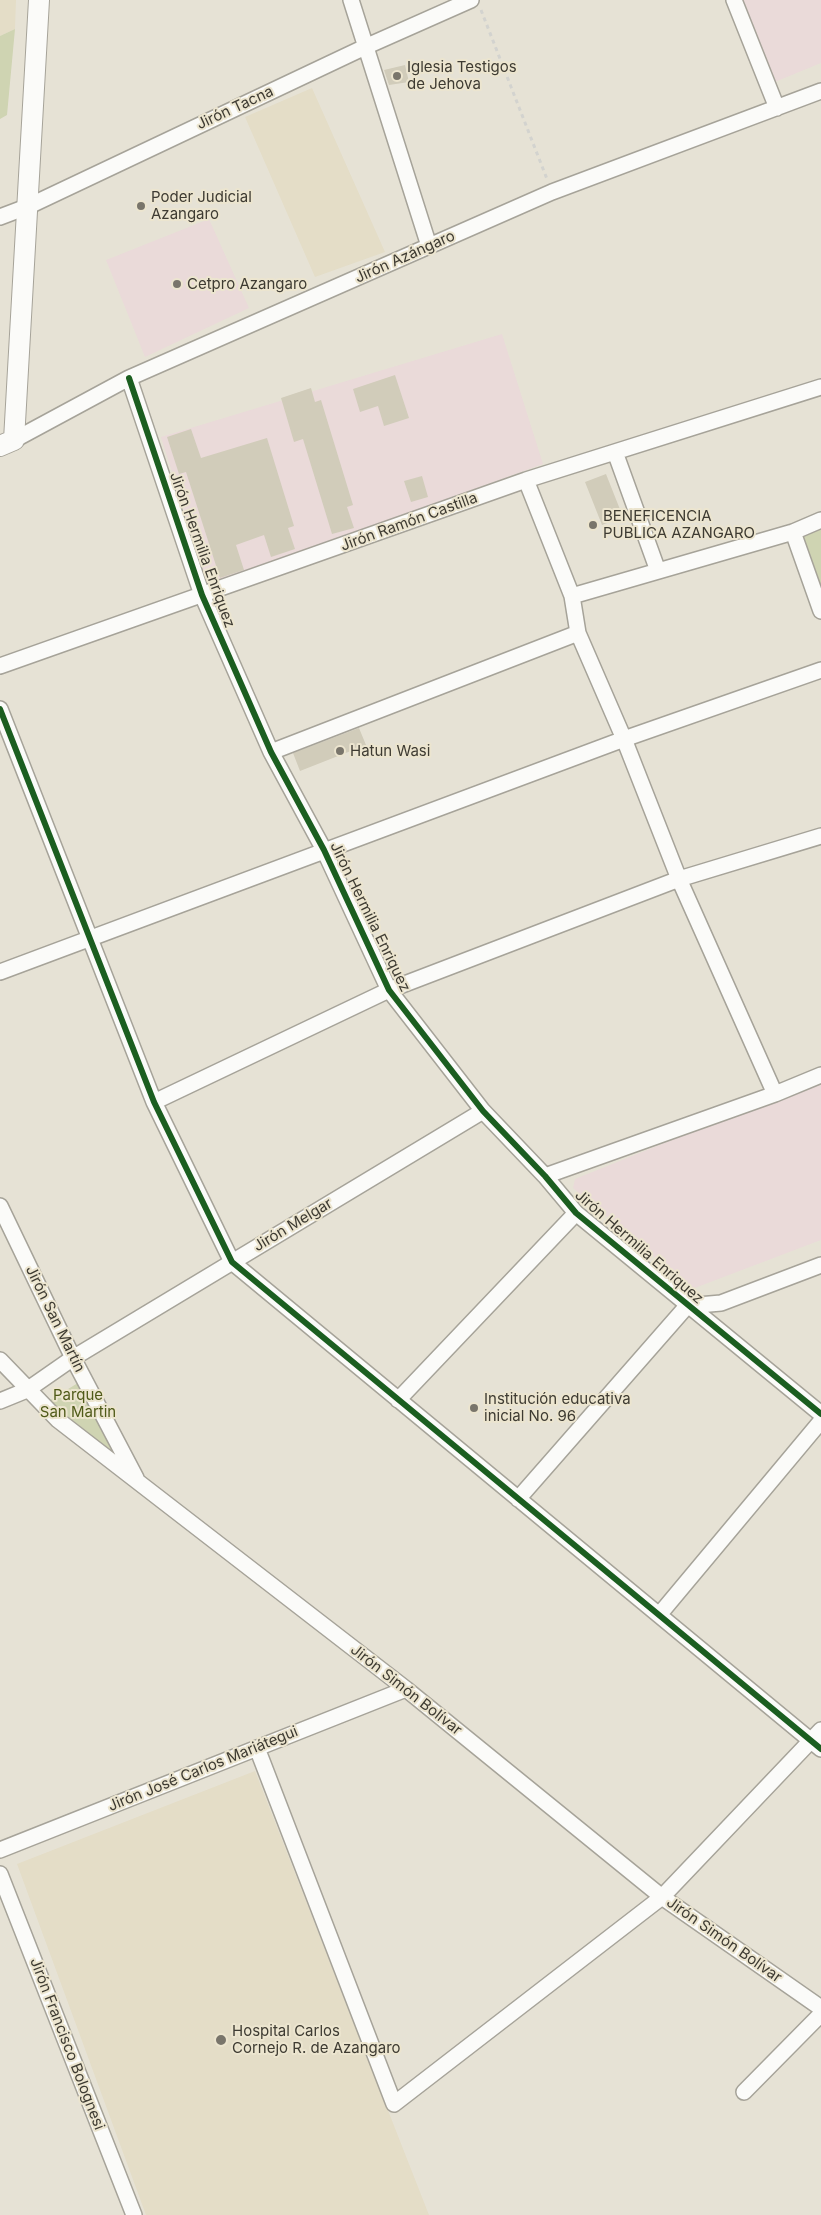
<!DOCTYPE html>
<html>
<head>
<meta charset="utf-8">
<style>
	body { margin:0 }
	canvas { display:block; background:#e6e2d5 }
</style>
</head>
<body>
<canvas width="821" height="2215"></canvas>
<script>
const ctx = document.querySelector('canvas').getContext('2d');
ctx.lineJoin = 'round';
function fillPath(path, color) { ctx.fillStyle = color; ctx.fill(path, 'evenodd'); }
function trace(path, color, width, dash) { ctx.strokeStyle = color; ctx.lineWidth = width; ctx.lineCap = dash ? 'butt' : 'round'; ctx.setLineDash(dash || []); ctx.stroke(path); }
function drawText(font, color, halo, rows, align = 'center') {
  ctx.font = font + ' Inter,sans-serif'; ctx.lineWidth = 4; ctx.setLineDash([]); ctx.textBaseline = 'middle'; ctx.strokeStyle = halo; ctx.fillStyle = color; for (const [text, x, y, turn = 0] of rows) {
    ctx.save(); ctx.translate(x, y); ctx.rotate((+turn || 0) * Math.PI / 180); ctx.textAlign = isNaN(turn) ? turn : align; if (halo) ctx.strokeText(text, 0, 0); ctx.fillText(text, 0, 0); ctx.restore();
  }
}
fillPath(new Path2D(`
	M0 0H16L15 29 0 36Z
	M312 88 385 252 315 277 245 117Z
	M255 1771 429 2215H146L17 1864Z`), '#e4ddc7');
fillPath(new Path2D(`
	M743 0H821V63L770 84Z
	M209 219 249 308 145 357 106 260Z
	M502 334 543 464 208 586 161 437Z
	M821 1080V1240L692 1289 573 1188 575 1179Z`), '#eadad9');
fillPath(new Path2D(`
	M15 29 7 115 0 119V36Z
	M821 522V605L793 532Z
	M86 1378 131 1473 47 1402Z`), '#cfd4b2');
fillPath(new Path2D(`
	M405 65 409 82 389 85 384 70Z
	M395 375 409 418 384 426 378 406 360 412 353 389Z
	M311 388 315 402 321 400 353 505 347 507 354 528 332 534 303 439 294 442 281 398Z
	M191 429 201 458 267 438 294 526 288 528 295 549 271 557 264 535 236 545 244 570 220 578 186 472 179 474 167 437Z
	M606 474 623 517 602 525 585 482Z
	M422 476 428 497 411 502 404 481Z
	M359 728 366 745 300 771 293 753Z`), '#d1ccba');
const minor = new Path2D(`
	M351 0 429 246
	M734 0 777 108
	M0 217 29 206 365 47 471 0
	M129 378 202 595 271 752 324 850 389 990 483 1111 545 1176 576 1213 821 1414
	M14 440 129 378 552 192 821 91
	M615 452 658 571
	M526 480 572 596 578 633 624 739 679 879 775 1094
	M793 532 821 611
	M572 596 793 532 821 520
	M0 666 526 480 821 387
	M0 709 154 1102 232 1262 821 1749
	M271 752 578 633
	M0 972 624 739 821 670
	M154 1102 389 990 679 879 821 836
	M545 1176 775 1094 821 1075
	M0 1206 73 1358 136 1478
	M0 1360 58 1420 406 1689 662 1897 821 2008
	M398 1400 576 1213
	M0 1401 27 1390 73 1358 483 1111
	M518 1499 687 1306 721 1303 821 1265
	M659 1615 821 1421
	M257 1748 394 2104 662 1897 821 1730
	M0 1850 406 1689
	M0 1874 134 2215
	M744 2092 821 2014`);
const tertiary = new Path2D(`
	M0 446 14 440 39 0`);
trace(minor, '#a6a399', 18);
trace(tertiary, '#a6a399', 22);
trace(new Path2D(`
	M481 10 547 179`), '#d3d3cf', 3, [4, 4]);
trace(minor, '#fbfbf9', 15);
trace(tertiary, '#fbfbf9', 20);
trace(new Path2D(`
	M129 378 202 595 271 752 324 850 389 990 483 1111 545 1176 576 1213 821 1414
	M0 709 154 1102 232 1262 821 1749`), '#1b5e20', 6);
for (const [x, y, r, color] of [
	[397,76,5,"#79756b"],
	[141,206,5,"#79756b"],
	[177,284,5,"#79756b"],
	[593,525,5,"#79756b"],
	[340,751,5,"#79756b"],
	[474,1408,5,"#79756b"],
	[221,2040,6,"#79756b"]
]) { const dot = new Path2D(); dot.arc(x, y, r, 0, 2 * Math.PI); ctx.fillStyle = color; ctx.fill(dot); trace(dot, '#ece5cf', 2); }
drawText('15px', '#3e3b32', '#ece5cf', [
	["Iglesia Testigos",407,67],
	["de Jehova",407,84],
	["Poder Judicial",151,197],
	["Azangaro",151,214],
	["Cetpro Azangaro",187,284],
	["BENEFICENCIA",603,516],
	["PUBLICA AZANGARO",603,533],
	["Hatun Wasi",350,751],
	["Institución educativa",484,1399],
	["inicial No. 96",484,1416],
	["Hospital Carlos",232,2031],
	["Cornejo R. de Azangaro",232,2048]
], 'left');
drawText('15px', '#3e3b32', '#ece5cf', [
	["Jirón Tacna",235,108,-25],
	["Jirón Azángaro",405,257,-24],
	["Jirón Ramón Castilla",409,522,-20],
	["Jirón Hermilia Enriquez",202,550,70],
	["Jirón Hermilia Enriquez",370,917,64],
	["Jirón Melgar",293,1225,-31],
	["Jirón Hermilia Enriquez",639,1247,41],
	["Jirón San Martín",55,1319,64],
	["Jirón Simón Bolívar",406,1690,38],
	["Jirón José Carlos Mariátegui",203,1769,-22],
	["Jirón Simón Bolívar",724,1940,35],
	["Jirón Francisco Bolognesi",67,2044,69]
]);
drawText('15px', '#4f5a18', '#ece5cf', [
	["Parque",78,1395],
	["San Martin",78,1412]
]);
</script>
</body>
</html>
